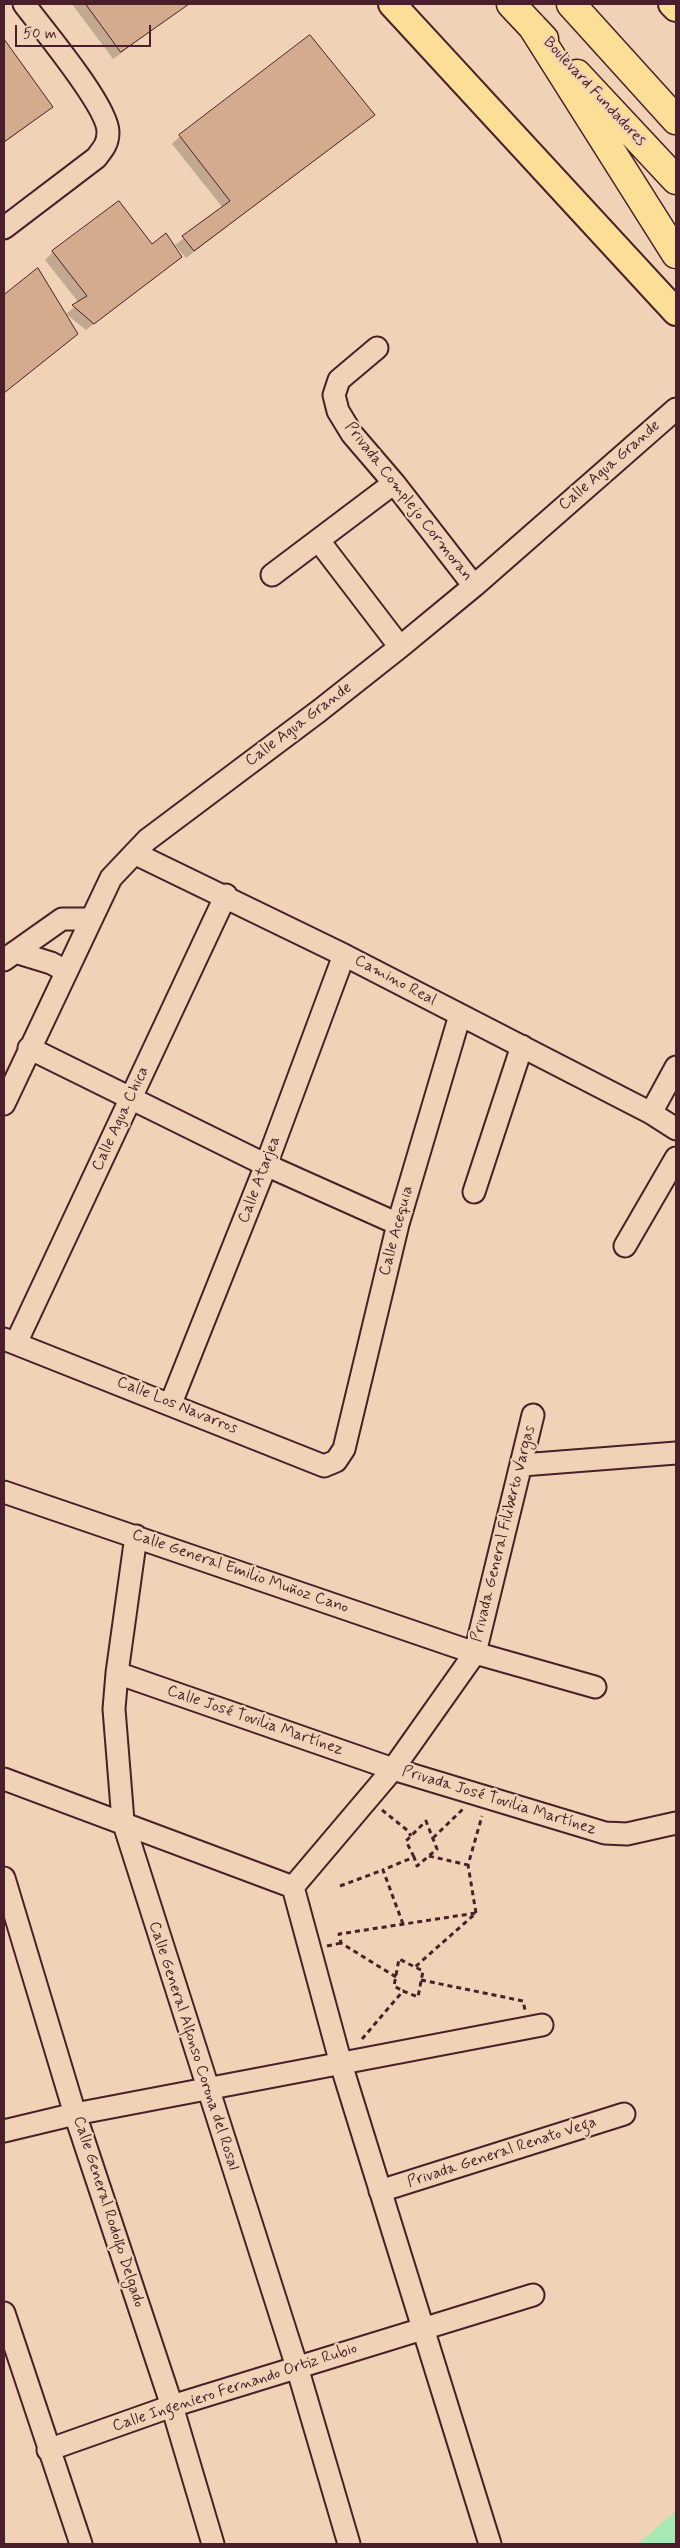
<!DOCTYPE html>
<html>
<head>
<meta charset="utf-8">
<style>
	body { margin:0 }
	#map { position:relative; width:680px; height:2548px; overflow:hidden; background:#f0d3b6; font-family:Mynerve,sans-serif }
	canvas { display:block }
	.frame { position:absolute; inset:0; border:5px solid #4a1f2b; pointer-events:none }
	.scale { position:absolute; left:15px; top:25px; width:136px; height:22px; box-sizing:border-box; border:2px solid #4a1f2b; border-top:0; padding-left:6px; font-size:15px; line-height:18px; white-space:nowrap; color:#4a1f2b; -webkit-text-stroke:4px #f0d3b6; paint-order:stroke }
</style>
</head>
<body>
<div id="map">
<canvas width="680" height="2548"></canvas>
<div class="frame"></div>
<div class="scale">50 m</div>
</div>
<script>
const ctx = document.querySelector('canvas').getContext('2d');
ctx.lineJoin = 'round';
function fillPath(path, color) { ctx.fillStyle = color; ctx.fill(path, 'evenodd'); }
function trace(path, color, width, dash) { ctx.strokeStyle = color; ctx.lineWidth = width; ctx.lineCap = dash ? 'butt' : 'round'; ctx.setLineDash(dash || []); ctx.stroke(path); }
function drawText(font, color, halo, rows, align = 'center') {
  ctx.font = font + ' Mynerve,sans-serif'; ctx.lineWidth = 4.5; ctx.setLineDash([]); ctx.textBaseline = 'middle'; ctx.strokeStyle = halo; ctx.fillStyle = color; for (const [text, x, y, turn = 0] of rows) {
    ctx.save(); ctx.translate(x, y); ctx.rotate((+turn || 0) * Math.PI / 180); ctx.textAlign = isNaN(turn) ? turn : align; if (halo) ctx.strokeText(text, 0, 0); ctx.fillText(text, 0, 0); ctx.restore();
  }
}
fillPath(new Path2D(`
	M676 2511V2544H638Z`), '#a5e9b4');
fillPath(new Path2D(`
	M72 4H187L113 59Z
	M4 41 52 107 4 143Z
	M373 115 186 258 175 245 223 208 172 144 180 136Z
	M53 252 181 257 86 330 66 314 79 303 45 260Z
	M37 270 76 334 4 393V297Z`), '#0003');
const building = new Path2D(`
	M86 4H189L121 52Z
	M310 35 375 115 194 251 182 236 230 201 179 135Z
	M4 39 53 107 4 142Z
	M119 201 152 244 166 233 182 257 94 324 72 305 87 296 52 251Z
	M38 268 78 334 4 393V295Z`);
fillPath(building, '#d4ab8d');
trace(building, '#4a1f2b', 1);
const minor = new Path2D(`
	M4 228 96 158C103 149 108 144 108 132 108 106 42 28 24 4
	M377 348 339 380 334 395 338 411 352 434 394 483 474 586
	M319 541 400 647
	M272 575 394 483
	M136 854 344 955 651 1113 676 1129
	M15 952 51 963 66 971
	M4 960 62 919H91
	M29 1048 266 1165 398 1224
	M4 1104 111 878 147 840 319 711 400 647 474 586 676 409
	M651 1113 676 1067
	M474 1192 522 1046
	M625 1246 676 1158
	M4 1339 324 1466 336 1461 344 1449 398 1224 460 1015
	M16 1343 226 895
	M171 1403 266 1165 344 955
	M522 1465 676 1453
	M4 1492 475 1653 595 1687
	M136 1536 117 1673 114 1709 123 1821 297 2367 349 2544
	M117 1673 393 1769 605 1833 627 1834 676 1823
	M4 1779 293 1887
	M4 1878 75 2114 172 2406 213 2544
	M293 1887 341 2064 490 2544
	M293 1887 393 1769 475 1653 533 1415
	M4 2131 75 2114 542 2025
	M380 2191 624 2114
	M4 2313 81 2544
	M48 2450 172 2406 533 2295`);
const major = new Path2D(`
	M392 4 676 312
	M672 4 676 8`);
const highway = new Path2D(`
	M511 4 544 39
	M571 4 676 120
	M532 26 676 254
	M577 74 676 180`);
trace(minor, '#4a1f2b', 25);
trace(major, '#4a1f2b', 30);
trace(highway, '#4a1f2b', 31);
trace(new Path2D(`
	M382 1810 407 1830 411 1836
	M433 1838 463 1809
	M429 1856 468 1865
	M340 1886 383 1870
	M476 1913 468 1865 482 1816
	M403 1924 383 1870 414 1857 417 1866 437 1849 426 1821 406 1841 414 1857
	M327 1946 341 1943
	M396 1977 341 1943 339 1934 476 1913 415 1967
	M421 1980 523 2001 525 2010
	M362 2039 403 1991 418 1997 423 1971 399 1959 394 1986 403 1991`), '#4a1f2b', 3, [5, 4]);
trace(minor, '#f0d3b6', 21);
trace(major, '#fcde96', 26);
trace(highway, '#fcde96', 28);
drawText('16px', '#4a1f2b', '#f0d3b6', [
	["Boulevard Fundadores",594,92,47],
	["Calle Agua Grande",610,466,-41],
	["Privada Complejo Cormoran",408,502,52],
	["Calle Agua Grande",299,725,-37],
	["Camino Real",395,981,28],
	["Calle Agua Chica",121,1119,-65],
	["Calle Atarjea",260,1180,-69],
	["Calle Acequia",397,1231,-75],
	["Calle Los Navarros",177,1406,22],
	["Privada General Filiberto Vargas",504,1534,-76],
	["Calle General Emilio Muñoz Cano",240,1572,19],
	["Calle José Tovilia Martínez",255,1721,19],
	["Privada José Tovilia Martínez",499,1801,17],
	["Calle General Alfonso Corona del Rosal",193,2046,72],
	["Privada General Renato Vega",502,2153,-18],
	["Calle General Rodolfo Delgado",108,2212,72],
	["Calle Ingeniero Fernando Ortiz Rubio",235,2388,-18]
]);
</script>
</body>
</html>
